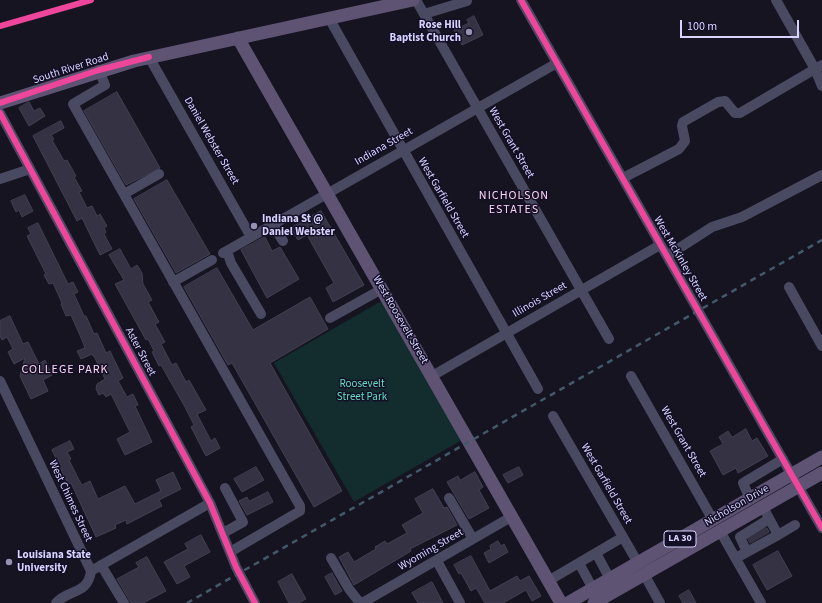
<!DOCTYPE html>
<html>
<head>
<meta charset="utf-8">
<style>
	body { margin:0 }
	#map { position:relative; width:822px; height:603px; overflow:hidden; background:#161421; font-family:"Source Sans 3",sans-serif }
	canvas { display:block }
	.scale { position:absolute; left:680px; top:20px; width:119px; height:18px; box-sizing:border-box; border:2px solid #d9d4ff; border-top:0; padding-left:5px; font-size:12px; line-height:14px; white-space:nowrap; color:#d9d4ff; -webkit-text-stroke:3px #130f26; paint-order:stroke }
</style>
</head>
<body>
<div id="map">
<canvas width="822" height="603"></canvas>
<div class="scale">100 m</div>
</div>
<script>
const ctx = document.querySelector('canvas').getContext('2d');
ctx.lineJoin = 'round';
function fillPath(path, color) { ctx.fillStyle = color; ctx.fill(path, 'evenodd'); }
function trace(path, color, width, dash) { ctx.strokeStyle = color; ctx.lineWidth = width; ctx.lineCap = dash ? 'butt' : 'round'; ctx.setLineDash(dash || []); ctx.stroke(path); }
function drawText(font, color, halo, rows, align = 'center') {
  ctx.font = font + ' "Source Sans 3",sans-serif'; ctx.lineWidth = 3; ctx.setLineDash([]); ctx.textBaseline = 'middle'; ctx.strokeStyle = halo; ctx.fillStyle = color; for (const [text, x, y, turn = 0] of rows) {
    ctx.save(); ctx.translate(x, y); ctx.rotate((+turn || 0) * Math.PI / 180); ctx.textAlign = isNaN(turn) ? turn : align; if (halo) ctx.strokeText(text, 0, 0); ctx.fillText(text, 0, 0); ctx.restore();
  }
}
fillPath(new Path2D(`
	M383 300 462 440 354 502 274 363Z`), '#132c2d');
const building = new Path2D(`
	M474 16 483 35 462 45 454 30 469 23 467 20Z
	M117 92 160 168 126 185 84 111Z
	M29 102 34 111 40 108 45 116 29 126 19 108Z
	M61 121 64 128 51 135 54 139 52 140 64 161 67 160 76 176 74 177 82 191 79 192 87 208 92 206 97 216 100 214 107 226 104 228 106 232 104 234 112 249 100 255 82 218 77 221 33 136Z
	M167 180 210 254 176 273 134 199Z
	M25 195 33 211 22 217 19 210 16 212 11 201Z
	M321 211 364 285 333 302 326 288 334 283 307 235 298 240 291 228Z
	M38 223 68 284 73 282 78 292 74 294 84 316H86L94 334 97 333 106 353 110 351 123 378 118 381 127 397 133 394 138 405 135 406 152 442 125 455 117 439 130 432 111 394 106 397 103 393 99 395 96 389 97 384 105 379 94 356H93L92 354 81 359 77 351 85 348 82 340 71 315 66 316 61 304 62 303 53 283 49 284 44 275 46 274 27 236 31 234 28 228Z
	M265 237 272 251 280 247 299 279 267 298 241 250Z
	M120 249 131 269 137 265 142 273 143 284 152 300 148 302 159 322 155 324 165 342 161 344 172 365 176 363 186 382 189 380 206 410 197 414 211 441 215 438 220 448 206 456 191 427 194 425 185 407 161 365 159 366 152 352 154 351 148 339 146 340 115 284 124 280 109 255Z
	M217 268 253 330 310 297 328 329 270 363 342 491 314 507 232 363 228 365 184 287Z
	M10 316 23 344 28 342 39 364 45 360 52 375 43 380 48 391 31 399 20 376 25 358 14 364 8 352 13 349 7 337 2 340 0 336V321Z
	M746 429 752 441 757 438 768 456 738 473 736 468 723 475 710 451 723 444 719 437 728 431 732 437Z
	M70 441 74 449 67 452 71 459 69 460 79 480 82 485 90 481 98 499 125 486 135 504 161 491 156 480 173 472 181 489 159 500 162 506 127 524 126 520 115 525 116 528 96 537 71 483 68 484 52 450Z
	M256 467 264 480 242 492 234 479Z
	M519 467 523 475 508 483 503 475Z
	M475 472 483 487 479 490 489 508 469 519 447 482 458 476 460 480Z
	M433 489 444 508 447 507 457 525 410 549 411 551 396 560 354 585 339 557 348 552 354 562 376 549 375 547 385 541 387 544 407 533 402 525 423 513 415 499Z
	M268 492 273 502 247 515 239 501 247 497 249 501Z
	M767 528 769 532 750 543 748 539Z
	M201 535 210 552 184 566 190 577 177 584 164 562 188 549 185 544Z
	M498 541 501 546 504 544 508 552 489 563 484 553 491 549 490 546Z
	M778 551 792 576 767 590 753 565Z
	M471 556 490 591 517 576 520 581 529 576 541 596 532 601 526 590 503 603H485L476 588 471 591 461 573 459 574 454 565Z
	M147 557 166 591 143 603H131L117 579 139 567 136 563Z
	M332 573 342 591 335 595 325 577Z
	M292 574 306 599 298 603H289L278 582Z
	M432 582 443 603H418L412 593Z
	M689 590 696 603H683L679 596Z`);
fillPath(building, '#343243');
trace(building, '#433f54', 1);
trace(new Path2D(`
	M760 529 764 536
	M751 534 755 541`), '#333142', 10, [10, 5]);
trace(new Path2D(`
	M416 0 609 339
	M521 0 822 528
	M424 14 467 1
	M329 18 538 389
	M149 57 251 237
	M822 65 815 69 822 86
	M99 70 105 85 73 104 300 506V511L230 552
	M0 113 210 503 236 567 255 603
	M623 178 679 149 685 141 682 126 683 122 718 102 725 101 735 113H740L815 69 776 0
	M0 179 30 169
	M124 194 159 174
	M273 225 283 241
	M227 251 231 263 261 314
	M223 253 557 63
	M667 256 712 227 742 217 822 175
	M173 282 212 260
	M789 287 822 346
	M330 318 382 289
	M432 376 660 245
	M631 376 713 520
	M0 381 91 571 210 503
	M553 416 638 563
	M449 498 473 539
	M750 499 743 483 783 459
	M720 531 761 603
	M223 533 243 522 225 488
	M778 535 795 525
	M747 552 740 537 769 519
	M596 553 610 579
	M331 558 349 589 360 603
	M736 558 778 535 763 507
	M437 561 460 603
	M579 563 593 589
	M101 565 124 603
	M644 574 660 603
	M548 581 623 537
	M56 603C68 589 88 595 91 571
	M362 603 511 517`), '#4a4962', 10);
trace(new Path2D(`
	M238 38 561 603
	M0 103 134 61 413 0
	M568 603 822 457
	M594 603 822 473`), '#5e5373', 13);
trace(new Path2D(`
	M187 603 822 240`), '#43596b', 2.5, [6, 5]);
trace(new Path2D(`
	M521 0 822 528
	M0 26 91 0
	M0 103 99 70 149 57
	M0 113 210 503 236 567 255 603`), '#ed469a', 6);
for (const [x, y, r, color] of [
	[469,32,4,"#9591b1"],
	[254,226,4,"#9591b1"],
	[9,562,4,"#9591b1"]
]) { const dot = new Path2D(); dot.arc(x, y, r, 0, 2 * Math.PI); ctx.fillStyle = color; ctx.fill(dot); trace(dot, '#130f26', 1.5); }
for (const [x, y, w] of [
	[680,539,32]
]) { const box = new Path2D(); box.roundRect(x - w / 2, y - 8, w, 16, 3); ctx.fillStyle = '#130f26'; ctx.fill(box); trace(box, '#d9d4ff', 1); }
drawText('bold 10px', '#d9d4ff', null, [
	["LA 30",680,539]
]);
drawText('bold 11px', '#d9d4ff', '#130f26', [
	["Rose Hill",461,26,"right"],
	["Baptist Church",461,39,"right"],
	["Indiana St @",262,220],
	["Daniel Webster",262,233],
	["Louisiana State",17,556],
	["University",17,569]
], 'left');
drawText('11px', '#d9d4ff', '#130f26', [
	["South River Road",71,69,-18],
	["Daniel Webster Street",211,141,60],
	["West Grant Street",511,143,60],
	["Indiana Street",384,147,-30],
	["West Garfield Street",443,198,60],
	["West McKinley Street",680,259,60],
	["Illinois Street",540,300,-30],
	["West Roosevelt Street",400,320,60],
	["Aster Street",140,352,62],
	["West Grant Street",683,442,60],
	["West Garfield Street",606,484,60],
	["West Chimes Street",70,501,65],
	["Nicholson Drive",737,506,-30],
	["Wyoming Street",431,550,-30]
]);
drawText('11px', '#5fe0c0', '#130f26', [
	["Roosevelt",362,385],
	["Street Park",362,398]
]);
ctx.letterSpacing = '1px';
drawText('12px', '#ffd6f0', '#130f26', [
	["NICHOLSON",514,196],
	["ESTATES",514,210],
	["COLLEGE PARK",65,370]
]);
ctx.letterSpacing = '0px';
</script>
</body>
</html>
